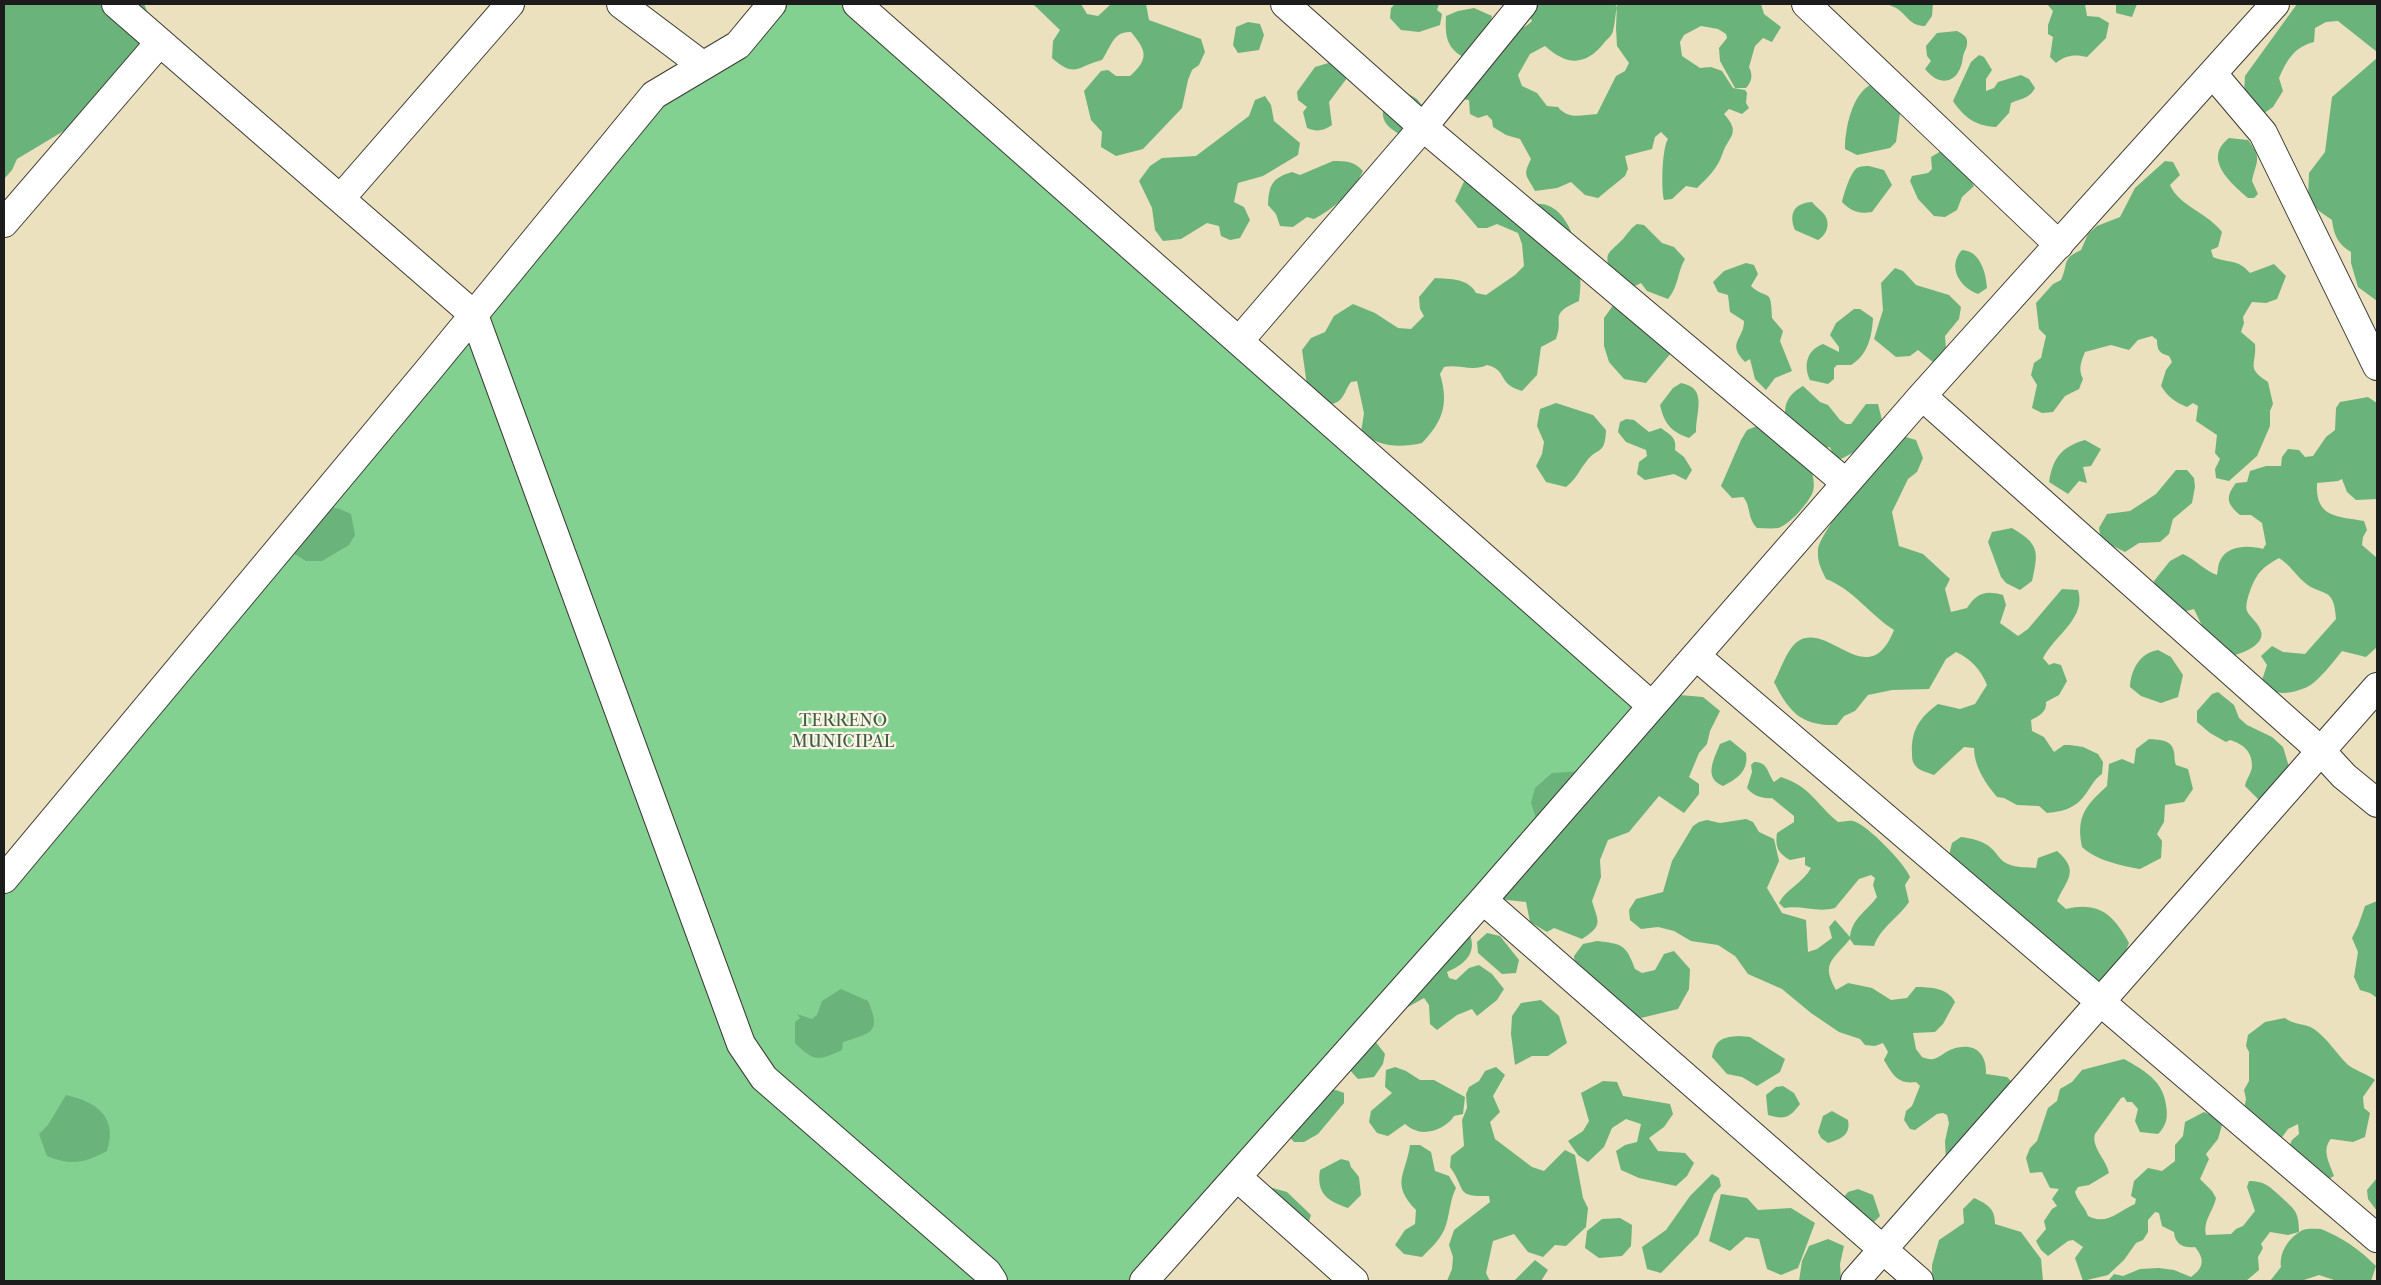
<!DOCTYPE html>
<html>
<head>
<meta charset="utf-8">
<style>
	body { margin:0 }
	#map { position:relative; width:2381px; height:1285px; overflow:hidden; background:#ebe1be; font-family:"IM FELL French Canon",serif }
	canvas { display:block }
	.frame { position:absolute; inset:0; border:5px solid #1c1c1c; pointer-events:none }
</style>
</head>
<body>
<div id="map">
<canvas width="2381" height="1285"></canvas>
<div class="frame"></div>
</div>
<script>
const ctx = document.querySelector('canvas').getContext('2d');
ctx.lineJoin = 'round';
function fillPath(path, color) { ctx.fillStyle = color; ctx.fill(path, 'evenodd'); }
function trace(path, color, width, dash) { ctx.strokeStyle = color; ctx.lineWidth = width; ctx.lineCap = dash ? 'butt' : 'round'; ctx.setLineDash(dash || []); ctx.stroke(path); }
function drawText(font, color, halo, rows, align = 'center') {
  ctx.font = font + ' "IM FELL French Canon",serif'; ctx.lineWidth = 4.5; ctx.setLineDash([]); ctx.textBaseline = 'middle'; ctx.strokeStyle = halo; ctx.fillStyle = color; for (const [text, x, y, turn = 0] of rows) {
    ctx.save(); ctx.translate(x, y); ctx.rotate((+turn || 0) * Math.PI / 180); ctx.textAlign = isNaN(turn) ? turn : align; if (halo) ctx.strokeText(text, 0, 0); ctx.fillText(text, 0, 0); ctx.restore();
  }
}
fillPath(new Path2D(`
	M786 4H843L1652 706 1140 1281H4V894L654 95 744 57Z`), '#83d191');
fillPath(new Path2D(`
	M4 4H144L150 18 145 32 126 71 82 120 17 159 12 170 4 179Z
	M1033 4H1081L1087 14 1098 16 1111 4H1146L1149 20 1201 39 1205 52 1199 65 1192 70 1188 80 1182 108 1143 149 1116 156 1101 147 1102 132 1091 120 1084 91 1101 71 1108 70 1116 76H1130C1149 59 1147 51 1131 32 1113 31 1111 47 1102 60 1077 66 1076 79 1052 58L1053 41 1060 30Z
	M1395 4H1439L1437 10 1442 14 1440 25 1419 32 1401 30 1390 18 1391 8Z
	M1530 4H1615L1617 7C1615 15 1615 23 1613 31 1612 36 1607 39 1604 43 1585 67 1566 65 1545 46L1530 54 1518 75 1522 86 1537 93 1547 106 1558 107C1568 120 1582 115 1597 114L1616 76 1625 71 1629 63 1617 46 1616 28 1617 4H1761L1764 14 1781 27 1772 42 1763 38 1755 46 1749 67C1753 75 1752 81 1746 88H1735L1720 61 1719 48 1727 38 1726 34 1718 29 1701 26 1684 35 1680 42 1682 56 1700 68 1711 67 1722 71 1733 88 1745 90 1747 93 1746 103 1749 108 1742 114 1729 109 1724 114C1742 134 1728 136 1722 155 1717 169 1708 177 1697 188L1686 186 1672 199 1664 200C1661 189 1662 148 1668 139L1661 132 1655 137 1652 149 1625 156 1628 169 1625 176 1598 198 1585 195 1571 182 1557 188 1535 191C1527 175 1522 177 1531 159L1520 139 1506 135 1493 127 1492 120 1487 115 1478 118 1470 114 1469 100 1462 99 1463 57C1446 47 1445 35 1446 16L1458 11 1474 8 1492 16 1491 20 1498 35C1510 31 1524 30 1532 21L1528 14Z
	M1888 4H1933L1932 16 1925 26C1911 26 1908 17 1899 10 1896 7 1892 7 1888 4Z
	M2047 4H2085L2087 16 2099 17 2109 23 2106 38 2087 57C2076 54 2065 55 2056 63L2050 57 2053 37 2048 34V25L2053 11Z
	M2116 4H2137L2132 17 2116 13Z
	M2297 4H2377V52L2338 21 2326 22 2315 28 2314 42C2294 47 2287 60 2279 78L2283 91 2273 107 2260 116 2244 94 2245 76Z
	M1248 22 1260 24 1264 35 1259 50 1238 53 1233 45 1236 27Z
	M1957 31C1961 33 1967 36 1967 41 1968 46 1964 52 1963 56 1961 81 1942 90 1925 69L1931 61 1927 56 1926 46 1937 33Z
	M1979 55 1984 57 1992 70 1986 79V91L1994 88 1998 82 2021 75 2029 79 2035 88C2029 99 2022 98 2011 103L2009 113 1996 127C1975 126 1964 117 1953 101L1971 62Z
	M2377 58V301L2358 287 2351 263V252C2338 244 2334 236 2332 220L2319 211 2308 199 2309 173 2325 152 2332 97Z
	M1335 61 1350 74 1329 102 1332 125C1324 131 1316 132 1307 128L1303 112 1307 107 1298 100 1297 92 1315 67Z
	M1872 84 1901 106 1896 142 1890 148 1857 155 1845 149C1845 129 1852 93 1872 84Z
	M1407 93 1417 99 1427 111 1404 136C1386 128 1377 118 1387 99Z
	M1265 96 1271 105 1274 121 1300 143 1298 155 1263 176 1238 183 1234 202 1244 207 1250 220 1240 238 1230 240 1221 236 1219 226 1207 223 1181 239 1163 241 1155 230 1152 208 1139 181 1150 166 1162 158 1196 156 1249 116 1255 100Z
	M2229 138 2248 140C2263 159 2256 161 2252 181L2258 194 2254 198H2248C2231 183 2202 159 2229 138Z
	M1941 151 1968 174 1974 186 1962 197 1957 210 1945 217 1934 216 1918 199 1910 181 1912 176 1928 173 1932 169 1931 157Z
	M1333 161C1346 161 1354 161 1363 171 1353 193 1334 208 1314 219L1307 217 1293 227 1280 226 1276 214 1268 205C1269 185 1272 178 1292 172L1300 175Z
	M2165 161 2173 162 2180 175 2170 185C2179 206 2208 213 2222 232L2218 247 2211 250 2213 257C2229 264 2237 258 2250 273L2274 264 2286 276 2277 299 2266 303 2252 302 2243 317 2244 323 2241 332 2255 344C2257 365 2245 367 2268 382L2273 404 2270 411V426L2257 456 2229 481 2216 478 2215 469 2220 459 2215 453 2217 435 2196 421 2198 406 2193 403 2187 407C2175 402 2168 397 2161 386L2166 370 2172 362 2169 356C2159 353 2157 350 2157 340L2152 336 2138 340 2129 350 2111 345 2085 352C2081 362 2078 369 2083 379L2079 389 2065 396 2053 412 2042 413 2032 408 2037 385 2031 375 2034 363 2041 358 2046 336 2039 329 2036 303 2053 284 2061 280C2069 263 2061 259 2081 250L2088 234 2097 226 2120 217 2135 188Z
	M1488 166 1506 178 1514 190 1534 204C1575 199 1585 272 1579 301 1547 315 1565 317 1556 339L1541 347 1537 375 1522 391C1497 384 1508 370 1487 365 1473 372 1458 364 1444 367L1440 374C1449 404 1443 421 1422 443 1400 448 1378 447 1361 432L1364 413 1357 381 1351 382C1344 391 1344 403 1330 404L1307 385 1302 350 1311 338 1325 332 1334 316 1353 304 1375 313 1398 328 1411 329 1424 316 1420 309 1419 297 1435 278C1450 279 1468 278 1476 293L1486 295 1515 275 1524 266 1522 244 1518 233 1497 224 1487 228H1478L1455 201 1467 175Z
	M1869 166 1884 170 1892 185 1872 212C1859 214 1852 212 1842 202 1844 194 1850 173 1857 168 1861 166 1866 166 1869 166Z
	M1812 202C1816 207 1821 210 1824 214 1831 223 1827 235 1818 240L1795 230C1788 213 1795 203 1812 202Z
	M1637 224 1644 225 1662 243 1674 247 1685 259C1677 272 1679 286 1668 299L1647 291 1641 283 1635 286 1611 274C1603 251 1609 254 1623 239 1628 233 1630 229 1637 224Z
	M1962 250C1980 251 1986 272 1987 288L1978 294C1959 287 1947 266 1962 250Z
	M1746 263 1754 265 1758 274 1751 286C1768 302 1771 285 1772 318L1783 331 1780 341 1792 371 1775 378 1766 390 1755 379 1750 359 1745 362C1726 342 1744 340 1744 321L1730 312 1728 295 1718 292 1713 282 1724 271Z
	M1895 268 1903 271 1916 285 1949 295 1961 307 1959 319 1945 336 1946 349 1934 363 1918 350 1910 356 1896 357 1874 339 1883 310 1881 283Z
	M1617 300 1671 353 1646 383 1624 379 1609 362 1604 346V318Z
	M1854 309H1860L1873 318C1872 336 1868 355 1851 365H1837L1834 368V379L1828 384 1810 380C1803 365 1807 350 1823 344L1839 352V347L1830 335 1836 323Z
	M1681 383C1708 388 1696 411 1696 432L1689 438C1671 432 1664 423 1660 405L1673 388Z
	M1803 386 1820 402 1828 405 1840 420 1846 424H1851L1866 404H1878L1882 420 1867 444 1858 450 1841 459 1833 455 1830 447 1821 449 1787 424C1782 406 1787 395 1803 386Z
	M2368 397 2377 403V499L2356 500 2347 492 2342 479 2338 481 2317 483C2315 518 2337 516 2364 521L2367 530 2363 537 2362 545 2377 558V647L2366 657 2342 651C2334 661 2318 682 2307 687 2292 694 2272 697 2261 683L2267 665 2261 656 2272 646 2283 652 2305 654 2336 619C2334 584 2322 598 2304 582 2295 574 2289 564 2279 558 2272 562 2265 566 2260 572 2254 578 2244 603 2247 611 2250 617 2256 621 2259 627 2270 643 2243 653 2232 656L2204 630 2194 609 2183 612 2157 593 2154 581 2170 561 2183 554C2196 560 2204 570 2217 575 2218 570 2218 563 2221 559 2228 545 2250 545 2263 549L2266 544 2262 523 2251 515H2240C2227 504 2225 497 2236 483L2247 482 2250 471 2266 466H2281L2282 457 2288 449 2299 450 2305 457 2313 456 2326 437 2335 430 2336 408 2340 402Z
	M1556 403 1593 415 1606 430C1605 457 1597 446 1586 462 1578 472 1577 478 1566 487L1546 482 1536 466 1542 454 1544 442 1537 426 1540 409Z
	M1626 419 1634 420 1649 432 1661 428C1670 435 1677 437 1675 450L1684 457 1692 470 1686 480 1674 474 1645 480 1637 474 1639 462 1647 456 1646 450 1626 442 1618 432 1620 422Z
	M1757 426 1772 431 1812 471C1813 478 1815 485 1813 491 1810 502 1788 526 1778 528 1771 529 1764 528 1757 528 1747 518 1751 505 1743 497L1732 498 1721 486 1741 440 1747 430Z
	M1899 435 1916 440 1923 458 1917 472 1908 479 1892 512 1899 546 1923 554 1950 579 1945 589 1951 612 1967 608C1977 593 1985 590 2003 595L2006 605 2000 623 2018 636 2028 629 2062 589 2078 590C2087 618 2054 636 2043 658L2049 665 2054 663 2061 665 2067 681 2059 695 2046 702C2047 712 2039 716 2031 720L2032 731 2044 737 2054 752 2064 745H2070L2083 747 2098 754 2103 762 2102 774C2095 779 2094 782 2089 789 2078 807 2067 811 2047 813L2039 806 2017 805 2004 798 1997 797C1985 783 1974 766 1974 748L1964 747 1934 775C1927 772 1918 771 1914 764 1912 761 1912 757 1912 753 1911 730 1920 717 1938 704L1960 709 1975 704 1987 685C1981 670 1971 659 1956 652L1946 659 1929 689 1892 690 1868 695 1855 711 1844 716 1837 725C1801 726 1789 712 1774 682 1781 670 1787 647 1800 640 1831 624 1869 693 1894 630 1870 615 1853 589 1826 579 1821 569 1817 561 1818 550 1819 532 1884 453 1899 435Z
	M2085 440 2101 449 2091 466 2083 467 2087 483 2079 481 2068 494 2049 482C2053 458 2061 447 2085 440Z
	M2176 470H2187L2194 478 2195 487 2192 503 2173 519 2169 534 2160 542 2139 543 2125 552 2101 540 2099 528 2107 514 2130 511 2156 494Z
	M318 505 340 509 351 514 355 535 349 545 322 561H306L288 550Z
	M2012 528C2039 544 2039 551 2032 581L2020 590 2006 583 2001 577 1988 542 1992 532Z
	M2158 650 2171 657 2183 675 2178 697 2161 703 2141 696 2130 687C2131 669 2140 653 2158 650Z
	M2218 692 2234 705 2239 718 2247 725 2272 737 2283 747 2290 770 2260 801 2245 786C2246 779 2252 773 2252 766 2252 751 2243 744 2230 740L2226 742 2210 733 2197 722V711L2212 694Z
	M1668 694 1703 697 1720 711 1710 731 1707 744 1699 753 1689 777 1699 784V794L1684 813 1659 796 1629 832 1608 840 1600 860 1601 877 1592 901C1598 922 1604 925 1582 939L1554 928 1547 932 1530 922 1526 902 1498 899 1536 818 1531 803 1535 788 1552 773 1584 771Z
	M2149 739C2159 740 2172 739 2174 752 2175 757 2174 760 2176 765L2188 769 2193 789 2184 802 2165 805 2164 822 2157 834 2162 841 2161 858 2140 869C2123 866 2095 860 2082 847 2076 817 2085 806 2107 786L2109 764 2122 759 2134 764 2136 749Z
	M1730 740 1746 753C1749 771 1737 779 1723 786 1703 778 1714 759 1720 744Z
	M1754 762C1768 762 1767 772 1774 782L1781 777C1811 787 1815 803 1838 822 1842 822 1849 820 1853 821 1867 824 1906 865 1910 877L1905 885 1909 902C1898 918 1880 928 1874 946L1854 945 1850 939C1832 961 1821 963 1836 990L1848 983 1872 988 1891 1000 1907 998 1916 987C1930 987 1948 988 1955 1002L1943 1024 1935 1032 1913 1033 1916 1049 1922 1057C1925 1058 1930 1060 1933 1059 1939 1058 1945 1052 1950 1050 1972 1041 1987 1051 1986 1074L2007 1077 2012 1082 1946 1162 1945 1141 1949 1123 1947 1115 1943 1113 1937 1114 1915 1130 1910 1129 1904 1120 1906 1111 1912 1106 1920 1086 1916 1082C1897 1085 1892 1073 1884 1060L1888 1052 1883 1043 1875 1046 1865 1045 1860 1039 1839 1032 1811 1013 1782 989 1748 974 1735 956 1718 945 1691 941 1674 931 1658 927 1641 929 1630 920 1629 910 1636 899 1663 892 1672 861 1693 826 1699 822 1707 820 1720 823 1746 819 1753 822 1759 832 1774 839 1779 861 1767 888 1782 913 1806 920 1808 952 1817 949 1832 938 1829 927 1835 920 1850 937C1852 918 1867 911 1877 897L1873 885 1875 878 1871 875 1859 879 1835 908C1818 913 1802 905 1784 908L1779 903C1786 889 1803 883 1811 868L1805 865V857L1790 860C1778 853 1775 847 1777 833L1794 822V816L1772 798C1763 799 1753 796 1747 788L1752 772 1751 765Z
	M1961 837C1970 838 1984 841 1991 848 1998 854 1999 860 2008 864 2017 868 2027 867 2036 868L2038 858 2057 851C2080 871 2067 879 2057 901L2066 909C2100 901 2114 916 2129 943L2121 964 2097 982 2043 947 2045 936 2042 932 2030 933 1949 855 1952 843Z
	M2377 901V998L2370 993 2360 990 2354 977 2358 952 2352 938 2358 926 2365 906Z
	M1467 928C1479 950 1468 963 1447 972L1449 978 1456 980 1469 968 1479 965 1492 974 1504 989 1497 1000 1477 1016 1472 1009 1457 1015 1437 1030 1430 1024 1429 1005 1424 998 1399 1012Z
	M1487 933 1500 936 1519 960 1516 973 1502 974 1478 953 1477 942Z
	M1597 941C1622 944 1626 944 1635 969L1642 973 1655 970 1664 954 1674 951 1690 969 1689 989 1678 1009 1641 1018 1625 1011 1575 969 1574 956 1583 944Z
	M841 989 868 1001C882 1033 871 1033 843 1042L842 1050C818 1061 814 1062 795 1043V1022L800 1018 797 1014 812 1019 817 1015 822 1001Z
	M1541 1000 1559 1016 1567 1043 1548 1056H1532L1515 1065 1511 1034 1512 1016 1521 1003Z
	M2285 1018C2293 1025 2305 1023 2314 1029 2328 1039 2336 1053 2347 1064 2353 1070 2366 1073 2375 1080L2363 1097 2364 1108 2370 1113 2365 1137 2353 1142 2331 1139C2321 1150 2330 1164 2334 1176L2327 1180 2286 1154 2292 1140 2299 1134 2298 1124 2288 1129 2280 1140 2244 1109 2246 1099 2244 1090 2249 1081V1052L2246 1046 2248 1035 2265 1022Z
	M1739 1036 1750 1037 1785 1059 1780 1072 1757 1086 1742 1077 1727 1074 1712 1057C1715 1040 1722 1037 1739 1036Z
	M1375 1041 1385 1054 1383 1064 1374 1077 1358 1079 1348 1068Z
	M2124 1059C2143 1070 2163 1080 2166 1105 2168 1117 2167 1125 2158 1134L2140 1132 2135 1121 2138 1109 2132 1102H2127L2124 1097 2121 1098 2095 1134C2091 1147 2106 1159 2109 1173L2089 1185 2078 1187 2075 1192C2078 1202 2085 1207 2088 1216 2107 1226 2118 1211 2135 1204L2136 1199 2131 1196 2134 1181 2148 1168 2162 1171 2175 1161V1145L2183 1136 2185 1122 2204 1112 2213 1116 2222 1125 2218 1139 2206 1154 2209 1159 2200 1179 2212 1191 2216 1198C2213 1212 2203 1220 2206 1235L2231 1234 2236 1229 2243 1226 2255 1211 2247 1187 2249 1181C2264 1181 2269 1186 2280 1196 2294 1209 2299 1211 2299 1232L2288 1235 2270 1232 2261 1244 2263 1248 2258 1257 2259 1270 2246 1281H2108L2114 1274 2123 1276 2140 1269 2159 1268 2174 1270 2191 1277C2204 1268 2205 1259 2195 1247 2184 1248 2175 1245 2174 1232L2162 1226 2159 1213 2155 1212 2148 1220V1232L2143 1240 2136 1243 2124 1260 2108 1275 2083 1281 2075 1258 2083 1247 2073 1240 2068 1241 2048 1256 2041 1250 2036 1241 2046 1229 2044 1221 2052 1209 2057 1206 2052 1199 2059 1189 2050 1188 2042 1172 2030 1173 2026 1158 2030 1148 2037 1141 2048 1108 2057 1101 2060 1089 2072 1082 2082 1070Z
	M1395 1067 1406 1071 1420 1080H1434L1465 1097 1463 1114 1454 1116C1448 1127 1427 1136 1415 1130 1411 1129 1408 1126 1405 1124L1388 1136 1377 1133 1369 1122 1371 1111 1392 1093 1385 1087 1386 1070Z
	M1496 1067 1505 1075 1493 1096 1500 1112 1490 1122 1495 1139 1532 1167 1544 1171 1565 1150 1575 1155 1583 1198 1588 1208 1586 1227 1566 1246 1555 1245 1543 1257 1528 1252 1514 1234 1493 1241 1486 1273 1490 1281H1447L1452 1269 1453 1257 1449 1245 1454 1230 1490 1202 1489 1196C1454 1197 1467 1190 1450 1167L1451 1156 1464 1146 1462 1120 1467 1108 1466 1094 1469 1087 1479 1081 1485 1071Z
	M1603 1081 1617 1082 1623 1096 1670 1104 1673 1114 1664 1127 1649 1138 1658 1151 1685 1153 1694 1163 1687 1176 1676 1186 1639 1178 1621 1170 1616 1151 1625 1145 1637 1142 1641 1124 1626 1119 1612 1128 1604 1147 1588 1162 1578 1155 1568 1141 1583 1131 1589 1121 1581 1093Z
	M1783 1086 1794 1093 1800 1104C1790 1118 1784 1120 1768 1115L1766 1095 1776 1087Z
	M1336 1090 1344 1093V1103L1318 1134 1304 1142H1294L1286 1133 1326 1091Z
	M66 1095C97 1102 118 1117 107 1151 84 1163 72 1166 47 1156L39 1134 48 1125Z
	M1832 1111 1848 1120C1851 1135 1841 1139 1828 1143L1821 1138 1818 1132 1823 1116Z
	M1410 1145H1420L1431 1152 1435 1171 1449 1176 1456 1188C1450 1200 1450 1212 1446 1225 1442 1238 1432 1247 1422 1257L1404 1254 1395 1245 1405 1230 1415 1224 1416 1210C1390 1183 1406 1175 1410 1145Z
	M1341 1159 1349 1161 1351 1167 1359 1177 1361 1195 1348 1208C1328 1201 1316 1194 1320 1170Z
	M1712 1174 1719 1178 1721 1186 1714 1194 1698 1235 1661 1273 1647 1269 1642 1247 1666 1230 1690 1196Z
	M2377 1178V1211L2368 1199 2367 1190Z
	M1262 1185 1287 1192 1311 1215 1307 1228Z
	M1858 1189 1873 1195 1880 1216 1873 1223 1843 1198 1848 1192Z
	M1721 1194 1747 1198 1758 1210 1791 1208 1815 1223 1798 1268 1781 1275 1767 1269 1759 1239 1746 1237 1730 1251 1709 1241Z
	M1974 1198C1987 1204 1995 1208 1995 1224L2021 1232 2041 1259 2043 1281H1932V1265L1939 1240 1964 1223 1963 1209Z
	M1620 1218 1632 1225 1631 1246 1622 1256 1599 1258 1585 1248 1587 1231 1602 1219Z
	M2321 1229C2343 1238 2359 1249 2376 1266L2371 1281H2337L2319 1275 2301 1281H2270L2281 1267C2279 1252 2289 1238 2301 1231 2306 1228 2315 1229 2321 1229Z
	M1828 1239 1844 1246 1840 1264 1841 1280 1799 1281 1802 1261 1809 1246Z
	M1535 1260 1548 1270 1541 1281H1514Z`), '#6ab37b');
const minor = new Path2D(`
	M116 4 474 315 741 1044 764 1078 987 1272 993 1281
	M621 4 702 65
	M857 4 1652 706
	M1285 4 1423 127 1846 483
	M1806 4 2059 245
	M2213 74 2263 133 2377 366
	M341 198 510 4
	M4 223 160 42
	M1239 341 1423 127 1523 4
	M1922 396 2321 751 2344 776 2377 803
	M1696 656 2377 1238
	M4 879 431 367 654 95 738 45 772 4
	M1483 900 1919 1281
	M1237 1177 1354 1281
	M1144 1281 1483 900 1922 396 2275 4
	M1855 1281 2377 687`);
trace(minor, '#3b3a34', 30);
trace(minor, '#fff', 28);
drawText('18px', '#405b45', '#fcf5e5', [
	["TERRENO",843,722],
	["MUNICIPAL",843,743]
]);
</script>
</body>
</html>
